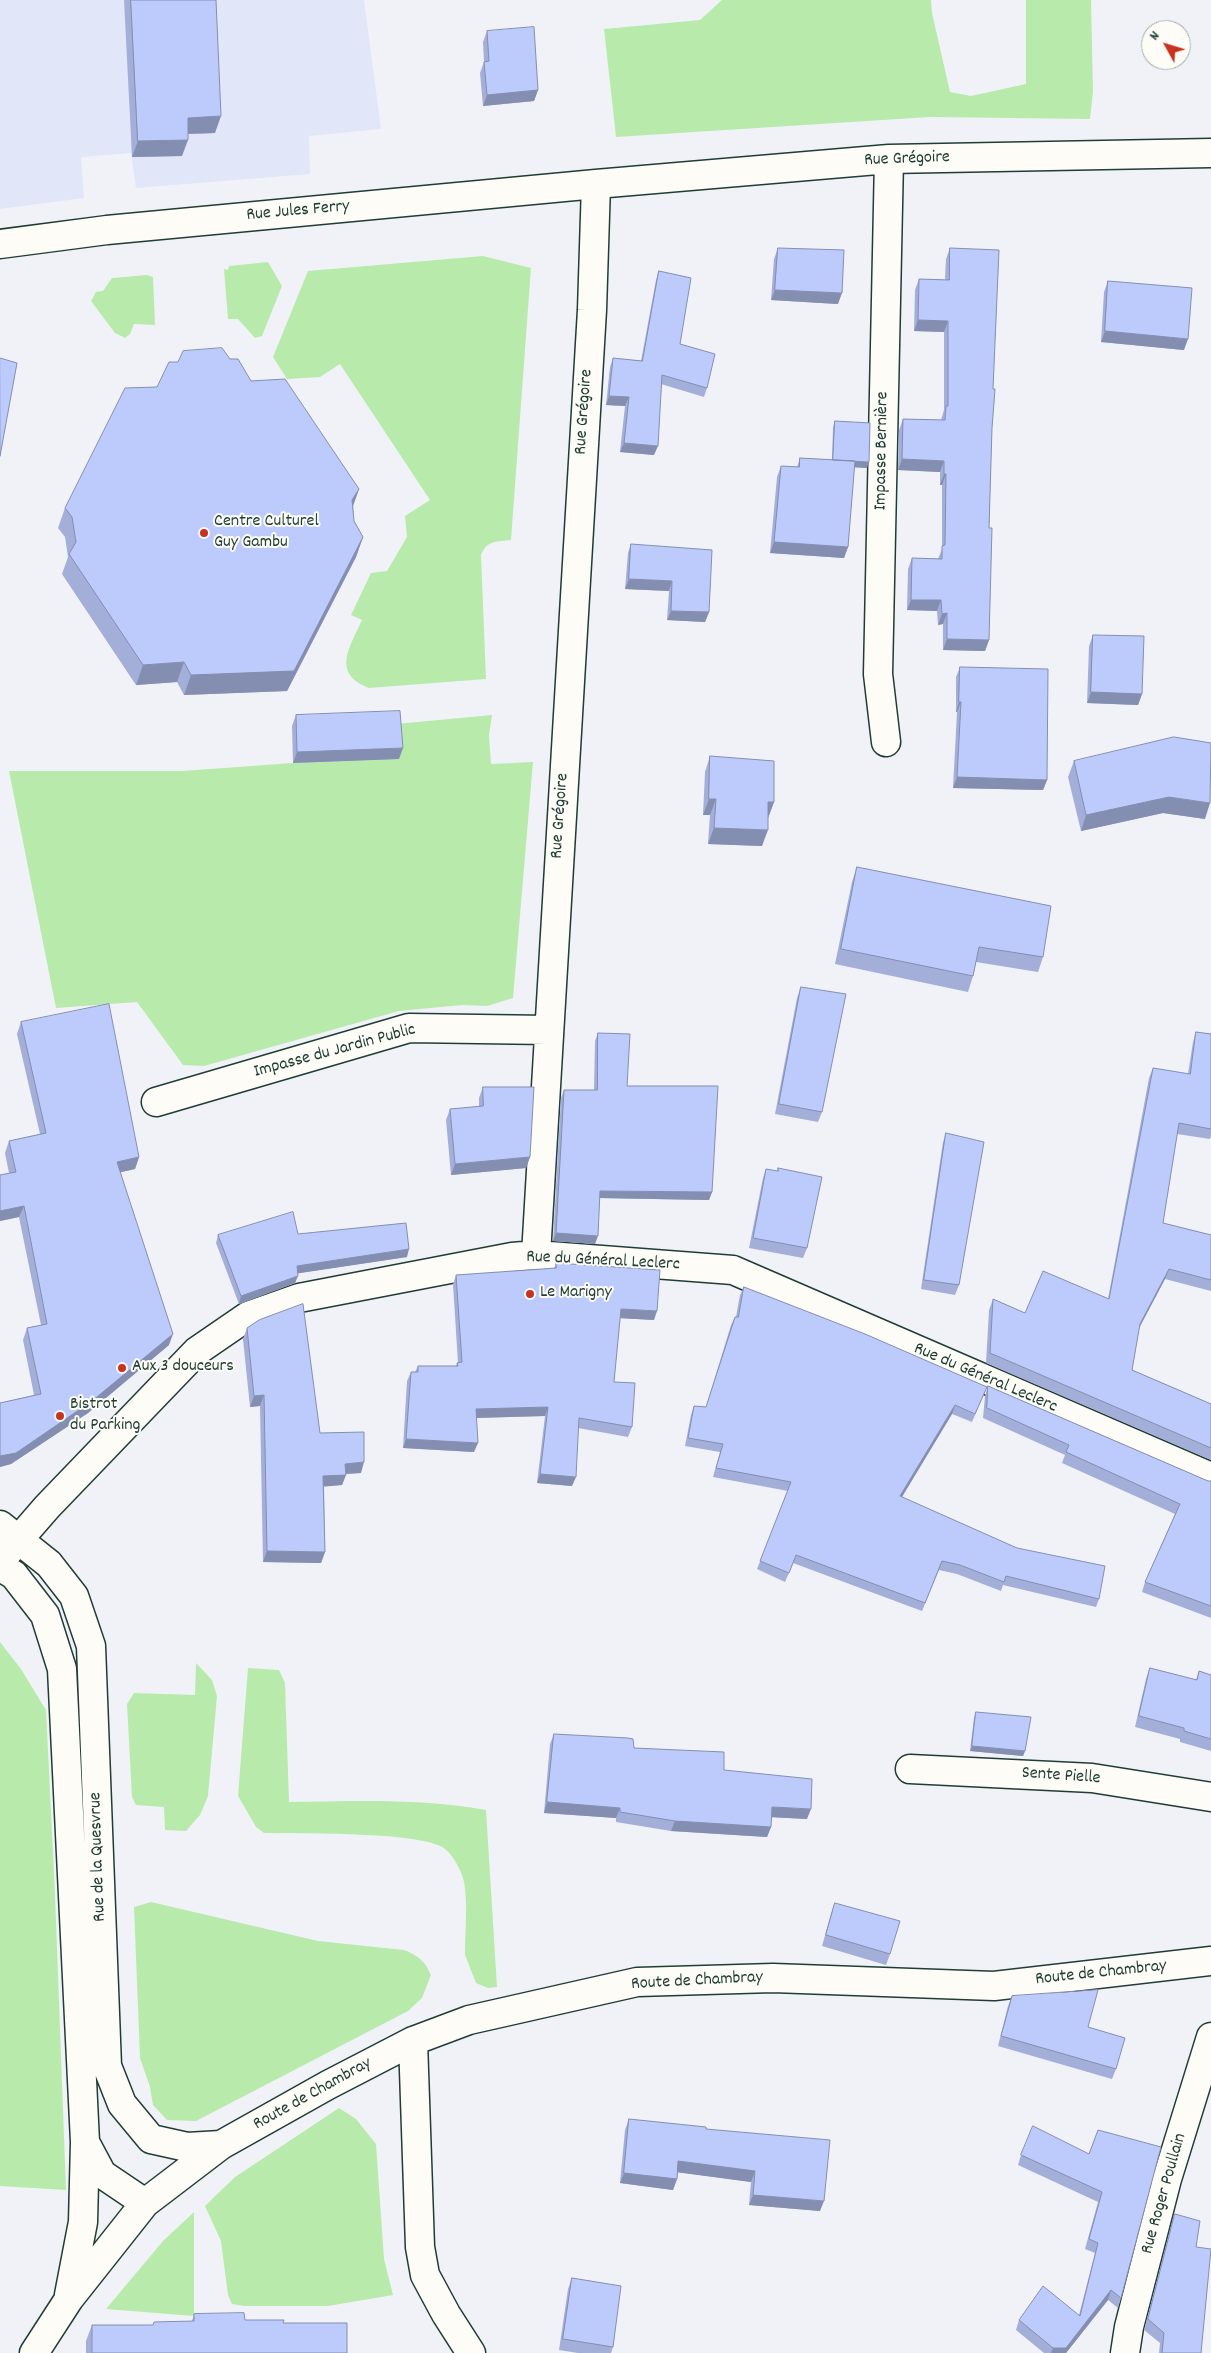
<!DOCTYPE html>
<html>
<head>
<meta charset="utf-8">
<style>
	body { margin:0 }
	#map { position:relative; width:1211px; height:2353px; overflow:hidden; background:#f0f2f8; font-family:Dekko,sans-serif }
	canvas { display:block }
	.north { position:absolute; left:1141px; top:20px; width:50px; height:50px; box-sizing:border-box; background:#fdfcf7; border:1px solid #a4b0a9; border-radius:50%; rotate:309deg; font-size:14px; font-weight:700; line-height:20px; text-align:center; color:#1f3d34 }
	.north::after { content:''; display:block; margin:auto; width:18px; height:22px; background:#c8321e; clip-path:polygon(50% 0,100% 100%,50% 72%,0 100%) }
</style>
</head>
<body>
<div id="map">
<canvas width="1211" height="2353"></canvas>
<div class="north">N</div>
</div>
<script>
const ctx = document.querySelector('canvas').getContext('2d');
ctx.lineJoin = 'round';
function fillPath(path, color) { ctx.fillStyle = color; ctx.fill(path, 'evenodd'); }
function trace(path, color, width, dash) { ctx.strokeStyle = color; ctx.lineWidth = width; ctx.lineCap = dash ? 'butt' : 'round'; ctx.setLineDash(dash || []); ctx.stroke(path); }
function drawText(font, color, halo, rows, align = 'center') {
  ctx.font = font + ' Dekko,sans-serif'; ctx.lineWidth = 4; ctx.setLineDash([]); ctx.textBaseline = 'middle'; ctx.strokeStyle = halo; ctx.fillStyle = color; for (const [text, x, y, turn = 0] of rows) {
    ctx.save(); ctx.translate(x, y); ctx.rotate((+turn || 0) * Math.PI / 180); ctx.textAlign = isNaN(turn) ? turn : align; if (halo) ctx.strokeText(text, 0, 0); ctx.fillText(text, 0, 0); ctx.restore();
  }
}
fillPath(new Path2D(`
	M0 0H364L381 129 309 136 310 174 136 188 131 153 81 157 84 198 0 209Z`), '#e1e6f9');
fillPath(new Path2D(`
	M722 0H931L932 13 950 92 971 96 1026 84V0H1091L1093 92 1090 119 930 117 616 137 604 29 700 20Z
	M483 256 531 268 511 540C496 542 487 540 481 555L486 679 369 688C331 673 350 647 362 620L351 615 371 573 387 571 407 537 405 516 430 500 340 364 320 377 287 379 273 357 308 271Z
	M268 262 282 286 262 336 255 338 238 319H228L224 269 228 270 229 266Z
	M147 275 153 277 155 325 134 324 130 334 125 338 115 333 91 301 96 292 103 291 112 278Z
	M492 715 489 735 491 764 533 762 513 998 487 1006 462 1005 399 1011 204 1066 183 1065 137 1002 56 1008 9 771H182L293 763 398 759 396 724Z
	M0 1642 21 1669 46 1710 55 1894 66 2190 0 2186Z
	M196 1663 212 1680 217 1696 208 1796 200 1815 186 1831 165 1830 164 1807 136 1805 132 1797 127 1704 134 1693 195 1695Z
	M248 1668 279 1670 285 1683 289 1802C355 1801 421 1798 486 1810L497 1987 488 1988 476 1983 465 1955C465 1934 468 1902 464 1882 462 1872 454 1856 445 1849 424 1831 297 1834 264 1833L256 1827 238 1796Z
	M151 1902 318 1941 404 1950C419 1956 425 1961 431 1975L422 1998 408 2011 196 2121 167 2120 153 2105 150 2087 140 2058 134 1907Z
	M339 2108 356 2119 376 2144 384 2259 393 2295 328 2306H244L232 2304 228 2295 221 2241 205 2206 235 2177Z
	M194 2212V2316L106 2309 163 2241Z`), '#b8ebab');
const minor = new Path2D(`
	M0 244 107 230 596 184 889 159 1211 153
	M886 742 878 674 889 159
	M156 1102 409 1028 548 1030
	M536 1255 592 310 596 184
	M0 1525 49 1564 74 1596 91 1646 107 2066 122 2104 151 2139 187 2147 221 2145
	M0 1561 47 1507 197 1351 248 1316 299 1298 512 1257 536 1255 733 1270 1211 1477
	M0 1567 14 1575 45 1615 62 1669 85 2142 83 2222 69 2295
	M910 1769 1092 1778 1211 1797
	M413 2041 420 2247 425 2275 446 2314 471 2353
	M86 2144 102 2174 145 2203
	M34 2353 69 2299 145 2203 221 2145 328 2085 413 2041 469 2020 637 1982 773 1978 994 1986 1211 1961
	M1125 2353 1129 2327 1167 2179 1211 2037`);
trace(minor, '#1f3d34', 31);
trace(minor, '#fdfcf7', 28);
fillPath(new Path2D(`
	M124 0H216L215 133 188 134 182 156 132 157Z
	M487 31 538 90 534 101 483 106 480 73 484 62 483 42Z
	M778 248 838 304 771 300 774 259Z
	M950 248 992 428 989 528V640L985 651 943 650V624L938 625 937 611 907 610 908 569 912 558 938 559 942 549V485H940V472L898 470 899 430 903 419 941 420 944 410V332L914 331 915 290 919 279 945 280 946 259Z
	M659 271 680 344 707 388 704 397 661 384 654 455 620 452 625 406 606 405 610 367 613 358 641 361 656 280Z
	M1108 281 1184 350 1101 342 1104 292Z
	M230 359 359 489 353 505 354 521 363 537 356 557 287 691 184 695 177 682 136 685 62 574 68 557 65 537 58 528 65 508 157 387Z
	M835 421 867 468 854 467 848 547 844 558 770 553 777 477 781 466 797 467 800 458 832 460 833 427Z
	M631 544 709 612 705 622 667 620 669 591 625 589 628 553Z
	M1093 635 1142 694 1138 705 1087 703 1089 646Z
	M960 667 1047 780 1043 790 953 788 957 712H956V677Z
	M296 715 399 759 293 763 292 726Z
	M710 756 774 802 768 818 762 846 708 844 710 815H703L705 772Z
	M1074 761 1205 819 1163 813 1081 831 1068 777Z
	M857 867 1043 957 1038 972 976 962 973 976 968 992 835 964 852 882Z
	M801 987 822 1112 818 1122 775 1114 797 998Z
	M21 1022 139 1157 135 1169 120 1172 169 1345 88 1413 11 1464 0 1467V1403L34 1395 23 1340 27 1328 41 1325 19 1217 0 1221V1175L9 1173 5 1153 9 1141 40 1134 17 1034Z
	M1196 1032 1211 1034V1136L1210 1139 1177 1134 1163 1223 1211 1235V1291L1165 1279 1139 1328 1132 1370 1211 1404V1460L986 1363 989 1310 993 1299 1025 1313 1108 1299 1149 1078 1153 1068 1188 1074 1193 1042Z
	M598 1033 627 1086 712 1192 709 1200 599 1198 595 1244 553 1241 561 1098 564 1090H594L595 1041Z
	M483 1087 530 1157 526 1168 451 1175 446 1120 450 1109 479 1107V1098Z
	M946 1133 959 1285 955 1295 921 1289 943 1142Z
	M778 1168 807 1248 803 1258 749 1248 763 1178 766 1169 777 1171Z
	M298 1234 407 1257 298 1273 295 1283 239 1304 216 1243 218 1235Z
	M556 1263 654 1320 620 1318 614 1382 632 1427 628 1437 578 1428 572 1486 537 1483 545 1416 476 1418 474 1452 403 1448 407 1381 411 1372H415L418 1366H456L457 1363H458L453 1284 456 1275 554 1269Z
	M744 1287 987 1387 972 1422 952 1414 902 1497 1099 1599 1096 1607 1003 1585 1001 1591 957 1574 939 1570 922 1611 793 1563 785 1582 757 1569 788 1491 713 1477 720 1452 685 1446 691 1415 694 1406 706 1407 731 1325 735 1317H736L740 1295Z
	M247 1328 320 1433 361 1473 346 1474 342 1485 324 1486 325 1552 321 1563 263 1562 260 1406 250 1407 243 1339Z
	M988 1386 1208 1481H1211V1618L1142 1592 1145 1582 1175 1514 1062 1463 1065 1455 983 1418 985 1396Z
	M1150 1668 1196 1680 1199 1671 1211 1675V1751L1180 1742V1739L1135 1727 1146 1679Z
	M976 1712 1025 1751 1023 1756 970 1751 974 1718Z
	M554 1734 634 1748 724 1770 807 1819 771 1817V1827L767 1837 671 1831 616 1822V1818L544 1813 550 1744Z
	M835 1903 890 1954 886 1965 822 1946 831 1914Z
	M1012 1996 1088 2027 1116 2069 1112 2079 998 2046 1008 2006Z
	M629 2119 706 2129 820 2211 749 2205 751 2182 678 2172 677 2179 673 2190 620 2183 625 2130Z
	M1098 2130 1121 2298 1118 2308 1108 2300 1066 2353H1044L1016 2330 1019 2320 1079 2315 1095 2253 1085 2249 1098 2202 1018 2165 1021 2155 1089 2154Z
	M1175 2214 1196 2247 1201 2353H1159L1160 2343 1144 2330 1172 2224Z
	M572 2278 613 2347 611 2353H578L559 2350 568 2289Z
	M194 2314 245 2320 283 2323 347 2353H86V2341L92 2325H153L192 2321Z`), '#a3afd9');
fillPath(new Path2D(`
	M538 90 534 101 483 106 487 95Z
	M221 116 215 133 182 134 188 118Z
	M188 140 182 156 132 157 138 141Z
	M775 290 842 293 838 304 771 300Z
	M918 320 948 321 944 332 914 331Z
	M1105 331 1188 339 1184 350 1101 342Z
	M609 396 629 397 625 406 606 405Z
	M624 443 658 446 654 455 620 452Z
	M902 459 944 461 940 472 898 470Z
	M833 461 869 462 867 468 831 466Z
	M944 474H946L942 485H940Z
	M359 489 352 509V500Z
	M363 537 356 557 287 691 184 695 191 675Z
	M774 542 848 547 844 558 770 553Z
	M629 579 672 581 669 591 625 589Z
	M911 600H941L937 611 907 610Z
	M671 611 709 612 705 622 667 620Z
	M947 613 943 624 938 625 942 614Z
	M947 639 989 640 985 651 943 650Z
	M184 662 177 682 136 685 143 665Z
	M1091 692 1142 694 1138 705 1087 703Z
	M959 702H961L957 712H956Z
	M403 748 399 759 293 763 297 752Z
	M957 777 1047 780 1043 790 953 788Z
	M1169 797 1210 803 1205 819 1163 813 1081 831 1086 815Z
	M709 799H716L710 815H703Z
	M768 802H774L768 818Z
	M714 828 768 830 762 846 708 844Z
	M139 1157 135 1169 113 1174 117 1162Z
	M530 1157 526 1168 451 1175 455 1164Z
	M600 1191 712 1192 709 1200 597 1198Z
	M24 1206 19 1217 0 1221V1211Z
	M556 1233 598 1236 595 1244 553 1241Z
	M409 1249 407 1257 294 1274 297 1266Z
	M1169 1269 1165 1279 1136 1334 1140 1324Z
	M298 1276 295 1283 239 1304 241 1296Z
	M621 1309 657 1311 654 1320 617 1318Z
	M173 1334 169 1345 88 1413 11 1464 0 1467V1456Z
	M264 1395 260 1406 250 1407 254 1396Z
	M955 1405 952 1414 897 1505 900 1496Z
	M548 1407 545 1416 472 1418 476 1409Z
	M406 1439 478 1443 474 1452 403 1448Z
	M364 1462 361 1473 341 1474 345 1464Z
	M540 1474 576 1477 572 1486 537 1483Z
	M346 1475 342 1485 320 1487 323 1476Z
	M267 1551 325 1552 321 1563 263 1562Z
	M972 1746 1025 1751 1023 1756 970 1751Z
	M547 1802 620 1808 616 1818 544 1813Z
	M772 1807 811 1809 807 1819 768 1817Z
	M675 1821 771 1827 767 1837 671 1831Z
	M678 2161 755 2171 751 2182 675 2172Z
	M624 2173 677 2179 673 2190 620 2183Z
	M753 2195 824 2201 820 2211 749 2205Z
	M1111 2290 1108 2300 1066 2353H1051L1053 2348Z`), '#848eb0');
const building = new Path2D(`
	M131 0H216L221 116 188 118V140L138 141Z
	M534 27 538 90 487 95 484 62 489 61 487 31Z
	M778 248 844 250 842 293 775 290Z
	M950 248 999 250 993 389H995L992 428 989 528H992L989 640 947 639V613L942 614 941 600H911L912 558 942 559V546L945 545 946 474H944V461L902 459 903 419 945 420 946 406H948V321L918 320 919 279 949 280Z
	M659 271 691 278 680 344 715 354 707 388 662 375 658 446 624 443 629 397 609 396 613 358 642 361Z
	M1108 281 1192 288 1188 339 1105 331Z
	M222 348 230 359H238L251 381 285 379 359 489 352 500 354 521 363 537 294 671 191 675 184 662 143 665 69 554 76 542 72 517 65 508 125 388 157 387 169 362H178L183 351Z
	M0 358 17 363 0 456Z
	M835 421 870 423 869 462 833 460Z
	M800 458 855 461 848 547 774 542 781 466 799 467Z
	M631 544 712 550 709 612 671 611 672 581 629 579Z
	M1093 635 1144 636 1142 694 1091 692Z
	M960 667 1048 669 1047 780 957 777 961 702H959Z
	M400 711 403 748 297 752 296 715Z
	M1174 737 1211 743 1210 803 1169 797 1086 815 1074 761Z
	M710 756 774 761V802H768V830L714 828 716 799H709Z
	M857 867 1051 906 1043 957 979 947 973 976 841 949Z
	M801 987 846 994 822 1112 779 1104Z
	M109 1004 139 1157 117 1162 173 1334 92 1401 16 1453 0 1456V1403L41 1394 27 1328 47 1324 24 1206 0 1211V1175L16 1172 9 1141 46 1133 21 1022Z
	M1196 1032 1211 1034V1129L1179 1123 1163 1223 1211 1235V1280L1169 1269 1140 1324 1132 1370 1211 1404V1448L990 1353 993 1299 1025 1313 1043 1271 1109 1299 1153 1068 1190 1074Z
	M598 1033 630 1034 627 1086H718L712 1192 600 1191 598 1236 556 1233 564 1090H597Z
	M483 1087H534L530 1157 455 1164 450 1109 483 1106Z
	M946 1133 984 1142 959 1285 924 1280Z
	M778 1168 822 1177 807 1248 753 1238 766 1169 778 1171Z
	M293 1212 298 1234 406 1223 409 1249 297 1266 298 1276 241 1296 218 1235Z
	M556 1263 660 1270 657 1311 621 1309 614 1382 635 1383 632 1427 579 1418 576 1477 540 1474 548 1407 476 1409 478 1443 406 1439 411 1372H418V1366H458L457 1363 462 1362 456 1275 556 1268Z
	M744 1287 865 1334 987 1387 975 1414 955 1405 900 1496 1017 1548 1105 1566 1099 1599 1006 1576 1004 1582 960 1565 942 1561 925 1603 796 1555 789 1573 760 1561 791 1482 716 1468 723 1444 688 1438 694 1406 706 1407 735 1317H738Z
	M303 1304 320 1433 364 1432V1462L345 1464 346 1475 323 1476 325 1552 267 1551 264 1395 254 1396 247 1328 259 1320Z
	M988 1386 1208 1481H1211V1606L1145 1582 1180 1504 1066 1452 1069 1445 987 1408Z
	M1150 1668 1197 1680 1199 1671 1211 1675V1739L1184 1731V1728L1139 1716Z
	M976 1712 1031 1717 1025 1751 972 1746Z
	M554 1734 628 1738 633 1739 634 1748 724 1752V1770L812 1779 811 1809 772 1807 771 1827 675 1821 620 1812V1808L547 1802Z
	M835 1903 900 1921 890 1954 826 1935Z
	M1098 1990 1088 2027 1125 2038 1116 2069 1001 2036 1012 1996Z
	M629 2119 706 2127V2129L830 2140 824 2201 753 2195 755 2171 678 2161 677 2179 624 2173Z
	M1033 2126 1089 2154 1098 2130 1161 2147 1121 2298 1111 2290 1066 2348H1053L1019 2320 1043 2286 1080 2316 1098 2243 1089 2239 1102 2192 1021 2155Z
	M1175 2214 1200 2221 1196 2247 1211 2249 1201 2353H1162L1164 2333 1148 2319Z
	M572 2278 621 2286 613 2347 563 2339Z
	M244 2313 245 2320H284L283 2323H347V2353H92V2325H153L154 2322 194 2321V2314Z`);
fillPath(building, '#bdcbfc');
trace(building, '#848eb0', 1);
for (const [x, y, r, color] of [
	[204,533,5,"#c8321e"],
	[530,1294,5,"#c8321e"],
	[122,1368,5,"#c8321e"],
	[60,1416,5,"#c8321e"]
]) { const dot = new Path2D(); dot.arc(x, y, r, 0, 2 * Math.PI); ctx.fillStyle = color; ctx.fill(dot); trace(dot, '#fdfcf7', 2); }
drawText('18px', '#1f3d34', '#fdfcf7', [
	["Rue Grégoire",907,160,-2],
	["Rue Jules Ferry",298,212,-5],
	["Rue Grégoire",585,412,-86],
	["Impasse Bernière",883,451,-89],
	["Rue Grégoire",561,816,-86],
	["Impasse du Jardin Public",335,1052,-15],
	["Rue du Général Leclerc",603,1262,3],
	["Rue du Général Leclerc",985,1379,23],
	["Sente Pielle",1061,1777,4],
	["Rue de la Quesvrue",99,1857,-92],
	["Route de Chambray",1101,1974,-6],
	["Route de Chambray",697,1982,-3],
	["Route de Chambray",313,2095,-29],
	["Rue Roger Poullain",1165,2194,-74]
]);
drawText('18px', '#1f3d34', '#fdfcf7', [
	["Centre Culturel",214,523],
	["Guy Gambu",214,544],
	["Le Marigny",540,1294],
	["Aux 3 douceurs",132,1368],
	["Bistrot",70,1406],
	["du Parking",70,1427]
], 'left');
</script>
</body>
</html>
